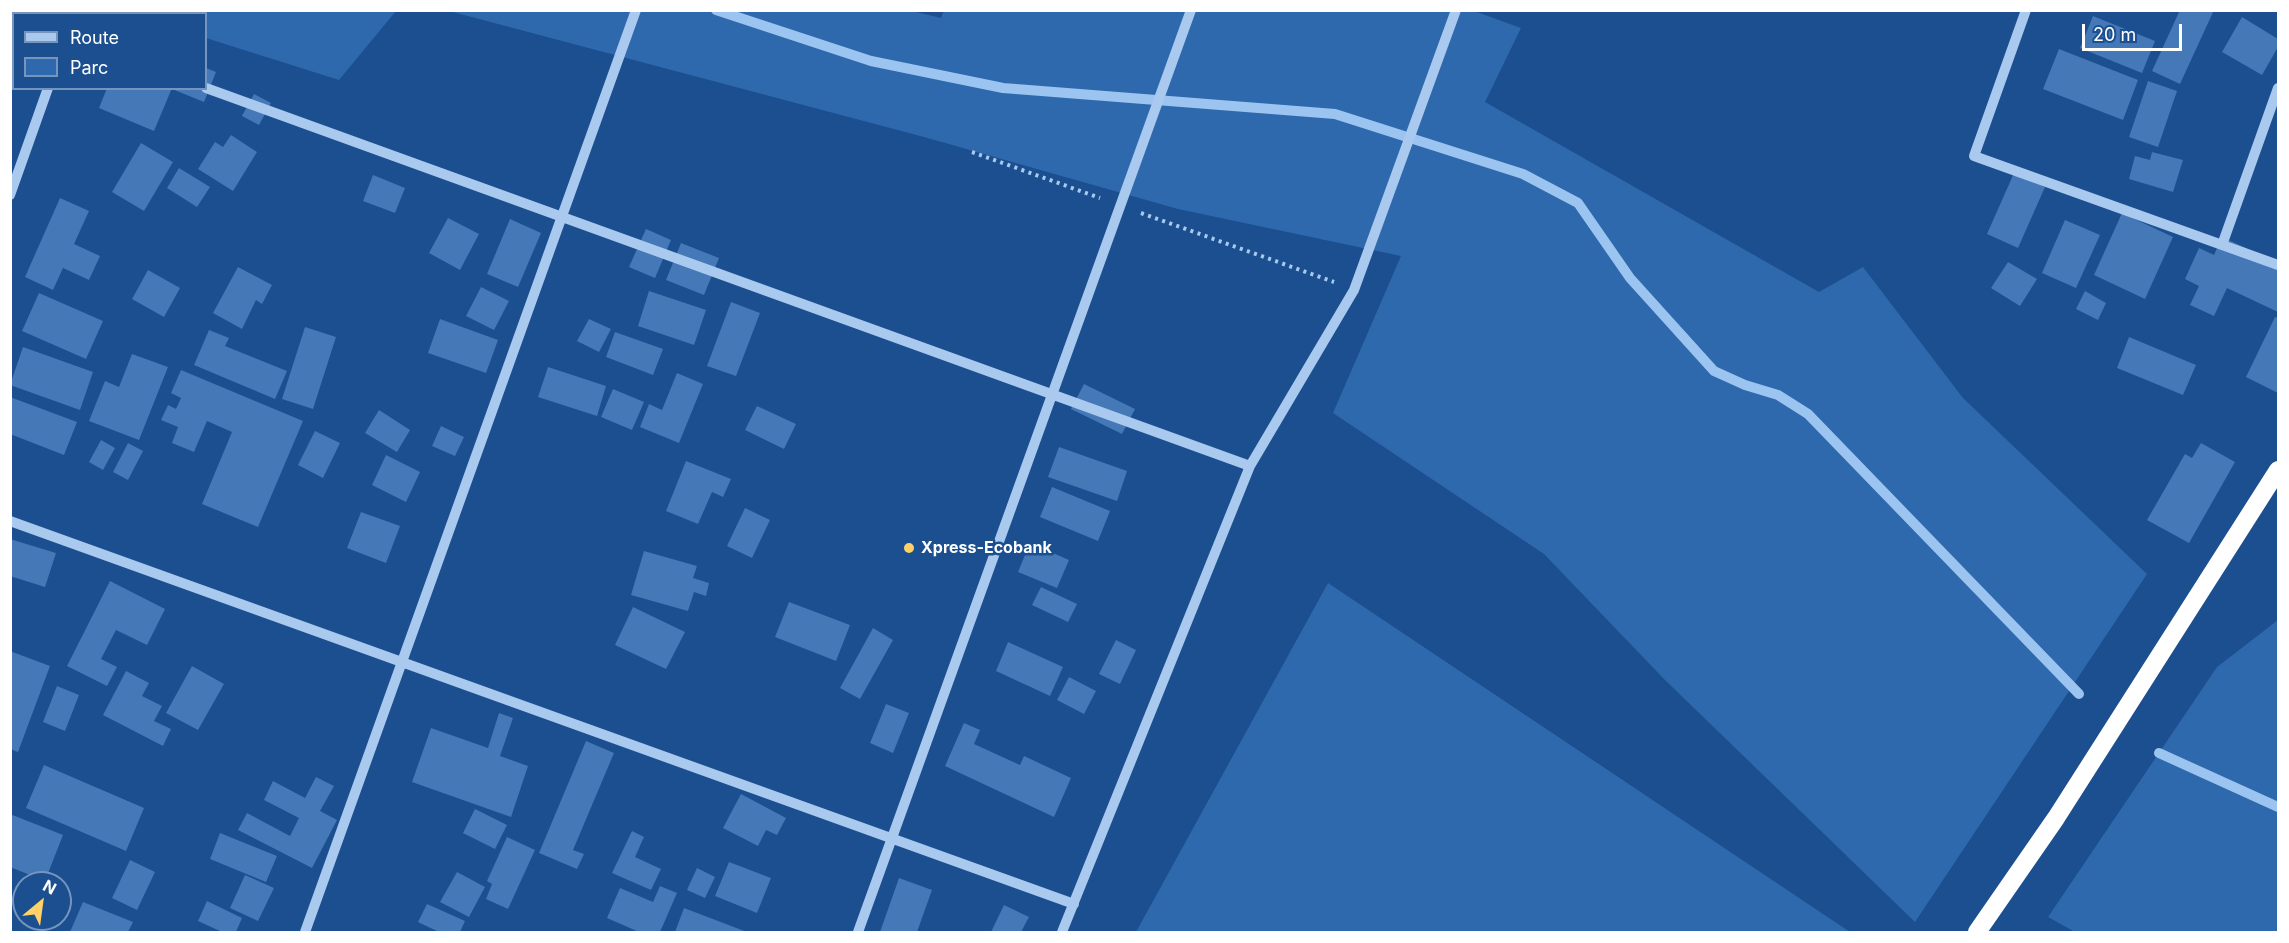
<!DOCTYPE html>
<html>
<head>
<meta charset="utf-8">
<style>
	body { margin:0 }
	#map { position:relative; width:2289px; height:943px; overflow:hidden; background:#1b4f8f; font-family:Inter,sans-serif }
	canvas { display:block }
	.frame { position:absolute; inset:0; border:12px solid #fff; pointer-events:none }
	.legend { position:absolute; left:12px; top:12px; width:195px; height:78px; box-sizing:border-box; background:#1b4f8f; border:2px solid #7695bc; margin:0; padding:8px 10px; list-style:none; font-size:18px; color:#fff }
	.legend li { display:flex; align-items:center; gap:12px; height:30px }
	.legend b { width:30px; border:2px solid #7695bc }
	.north { position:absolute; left:12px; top:871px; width:60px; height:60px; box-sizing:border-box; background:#1b4f8f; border:2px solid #7695bc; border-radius:50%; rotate:29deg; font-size:16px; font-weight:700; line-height:24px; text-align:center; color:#fff }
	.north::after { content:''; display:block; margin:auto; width:21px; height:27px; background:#ffd166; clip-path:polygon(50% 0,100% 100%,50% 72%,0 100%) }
	.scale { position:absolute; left:2082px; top:24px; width:100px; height:27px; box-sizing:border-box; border:3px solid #fff; border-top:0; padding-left:8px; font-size:18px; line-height:21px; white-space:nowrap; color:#fff; -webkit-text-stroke:4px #1b4f8f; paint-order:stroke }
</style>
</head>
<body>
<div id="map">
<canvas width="2289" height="943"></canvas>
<div class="frame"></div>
<ul class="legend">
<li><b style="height:8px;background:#a9c9ee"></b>Route</li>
<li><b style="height:16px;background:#2e69ad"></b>Parc</li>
</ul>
<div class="north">N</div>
<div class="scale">20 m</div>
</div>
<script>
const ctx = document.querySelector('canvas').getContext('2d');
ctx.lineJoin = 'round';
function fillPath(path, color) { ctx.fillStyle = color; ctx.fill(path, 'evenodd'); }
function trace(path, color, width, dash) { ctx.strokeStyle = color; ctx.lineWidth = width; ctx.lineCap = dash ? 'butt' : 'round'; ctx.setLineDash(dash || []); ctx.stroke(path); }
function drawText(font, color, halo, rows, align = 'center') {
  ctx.font = font + ' Inter,sans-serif'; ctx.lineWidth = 5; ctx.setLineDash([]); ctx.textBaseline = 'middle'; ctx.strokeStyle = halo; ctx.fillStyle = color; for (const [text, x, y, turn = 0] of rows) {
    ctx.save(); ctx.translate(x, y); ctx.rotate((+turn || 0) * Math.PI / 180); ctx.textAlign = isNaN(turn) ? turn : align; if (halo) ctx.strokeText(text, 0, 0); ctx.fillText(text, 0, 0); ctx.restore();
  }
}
fillPath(new Path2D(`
	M908 10 941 18 944 10 1474 11 1521 28 1485 102 1819 292 1863 267 1963 398 2147 574 1915 922 1664 679 1544 554 1333 413 1401 256 1178 209 924 137 449 11Z
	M120 11H396L339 80 206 38V14H129Z
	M1328 583 1850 932H1136Z
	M2278 620V932H2075L2048 917 2217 667Z`), '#2e69ad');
trace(new Path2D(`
	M716 10 871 61 1003 88 1335 114 1523 174 1578 203 1630 278 1714 371 1745 385 1778 395 1808 414 2079 694
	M2159 753 2278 807`), '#9cc4f0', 10);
fillPath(new Path2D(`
	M2180 10H2214L2180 84 2152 71Z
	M2093 16 2155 41 2142 73 2080 48Z
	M2242 17 2278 39V47L2262 75 2222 52Z
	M2059 49 2138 80 2123 120 2043 89Z
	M206 68 216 72 204 102 172 89 206 88Z
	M2148 81 2177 91 2158 147 2129 137Z
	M107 88H172L154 131 99 108Z
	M254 94 271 103 259 125 242 116Z
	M231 135 257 152 233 191 198 169 215 142 223 147Z
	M141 143 173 162 144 211 112 192Z
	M2152 152 2183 160 2173 192 2129 179 2135 156 2150 160Z
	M179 168 210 187 197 207 167 188Z
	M2014 173 2045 187 2018 248 1987 234Z
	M373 175 405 188 395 213 363 201Z
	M60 198 89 211 74 244 100 256 89 280 63 268 53 290 25 277Z
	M2122 213 2173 237 2145 299 2094 275Z
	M448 218 479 234 460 270 429 253Z
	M510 219 541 233 518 287 487 274Z
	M2065 220 2100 235 2076 288 2042 273Z
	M646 229 671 240 655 278 629 267Z
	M2222 237 2278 263V312L2227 288 2214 316 2190 305 2199 286 2185 279 2199 248 2214 255Z
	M681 243 719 258 704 295 666 280Z
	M2008 262 2037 279 2020 306 1991 288Z
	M238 267 272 285 262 304 256 300 242 329 213 313Z
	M148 270 180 288 164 317 132 299Z
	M481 287 509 301 494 330 466 316Z
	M649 291 706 310 694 345 638 326Z
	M2085 291 2106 303 2098 320 2076 309Z
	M39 293 103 321 86 359 22 331Z
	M731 302 760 313 736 376 707 366Z
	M2275 317 2278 318V393L2246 377Z
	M440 319 498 340 486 373 428 353Z
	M589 319 611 329 599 352 577 341Z
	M305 327 336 337 313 409 282 399Z
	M209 330 229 338 225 346 287 371 275 399 194 365Z
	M615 332 663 349 653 375 606 357Z
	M2129 337 2196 365 2183 395 2117 368Z
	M23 347 93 372 80 410 10 385Z
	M132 354 168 367 139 440 89 421 105 381 119 387Z
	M548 367 606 386 597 416 538 397Z
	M181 370 303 421 258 527 202 504 232 432 207 421 194 452 172 443 178 427 161 420 168 405 176 409 181 398 171 393Z
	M677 373 703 384 679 443 640 427 649 404 662 410Z
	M1084 384 1135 409 1122 434 1071 409Z
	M613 389 644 402 632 430 601 417Z
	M10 397 77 422 64 455 10 434Z
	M757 406 796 424 784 449 745 430Z
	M379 410 410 430 397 452 365 433Z
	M441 426 464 437 455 456 432 446Z
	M315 431 340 443 323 478 298 465Z
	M101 440 115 448 103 470 89 462Z
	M128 443 143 451 128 480 113 472Z
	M2201 443 2235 462 2189 543 2147 520 2185 454 2192 458Z
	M1059 447 1127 471 1117 501 1048 477Z
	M386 455 420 472 406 502 372 485Z
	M686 461 731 479 723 497 712 492 698 524 666 511Z
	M1052 487 1110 511 1098 541 1040 517Z
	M745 508 770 520 752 558 727 546Z
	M361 512 400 526 386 563 347 548Z
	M10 539 56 553 45 587 10 576Z
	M1030 543 1069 560 1057 588 1018 572Z
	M644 551 697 566 693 578 709 583 706 596 694 592 688 611 631 595Z
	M110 581 165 609 147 645 116 630 101 659 117 667 107 686 67 666Z
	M1041 587 1077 604 1068 622 1032 605Z
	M789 602 850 625 836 661 775 637Z
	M633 607 685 632 666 669 615 645Z
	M873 628 893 640 860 699 840 688Z
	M1116 640 1136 650 1120 684 1099 674Z
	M1008 642 1063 667 1050 696 996 671Z
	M10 651 50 666 18 752 10 749Z
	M192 666 224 684 198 730 166 713Z
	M126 671 149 683 142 696 162 706 154 721 171 729 163 746 103 715Z
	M1069 677 1096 691 1084 714 1057 700Z
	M57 686 79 695 65 731 43 722Z
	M886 704 909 713 893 753 870 743Z
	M499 713 513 718 500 756 528 766 511 817 412 782 431 728 488 748Z
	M964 723 980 730 974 744 1020 765 1024 756 1071 778 1054 817 945 766Z
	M586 741 614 753 573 850 584 854 577 869 539 853Z
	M44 765 144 808 126 851 26 808Z
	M316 777 334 786 320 811 337 820 312 868 238 830 247 813 290 836 299 818 264 800 273 781 305 798Z
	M741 794 786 818 777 835 766 830 758 846 723 828Z
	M475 809 507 825 495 849 463 833Z
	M10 814 63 835 45 881 10 867Z
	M632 831 644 837 635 857 661 869 651 890 612 873Z
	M220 833 277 856 266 882 210 859Z
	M507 837 535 850 508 909 486 899 492 884 487 881Z
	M130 860 155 872 137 910 112 898Z
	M729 862 771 878 757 913 715 896Z
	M697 868 715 877 705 898 687 890Z
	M457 872 485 887 469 917 440 902Z
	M245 875 274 888 258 921 230 908Z
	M899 878 932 890 917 932H880Z
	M660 886 677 893 660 932H639L607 918 620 888 653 902Z
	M207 901 242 918 236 932H222L198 921Z
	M83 902 133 922 128 932H70Z
	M427 904 465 921 460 932H439L418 922Z
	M1004 905 1029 917 1021 932H991Z
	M684 908 747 932H675Z`), '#4478b7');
trace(new Path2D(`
	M972 152 1100 198
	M1141 213 1334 282`), '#a9c9ee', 4, [3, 4.5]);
trace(new Path2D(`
	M2026 10 1974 156 2278 265
	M75 14 76 10
	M206 88 1250 466
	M10 195 48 88
	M2222 245 2278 88
	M10 521 1074 904
	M305 932 636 10
	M858 932 1191 10
	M1062 932 1250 466 1354 290 1456 10`), '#a9c9ee', 10);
trace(new Path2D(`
	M1977 932 2056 818 2278 470`), '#fff', 18);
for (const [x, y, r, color] of [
	[909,548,6,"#ffd166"]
]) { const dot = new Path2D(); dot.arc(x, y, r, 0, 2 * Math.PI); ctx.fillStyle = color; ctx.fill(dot); trace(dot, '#1b4f8f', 2); }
drawText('bold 16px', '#fff', '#1b4f8f', [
	["Xpress-Ecobank",921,548]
], 'left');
</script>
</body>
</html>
